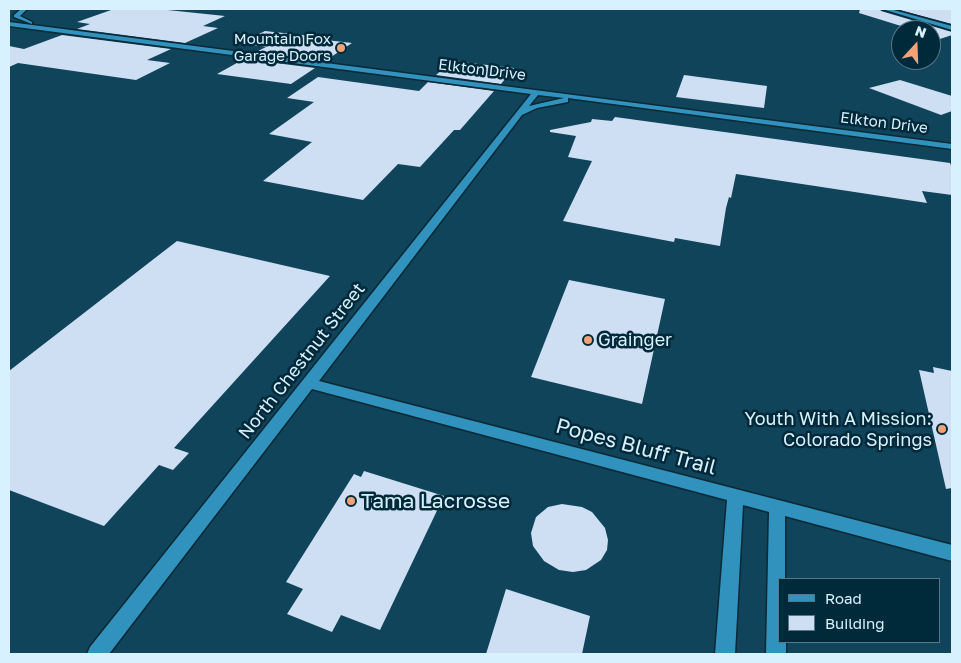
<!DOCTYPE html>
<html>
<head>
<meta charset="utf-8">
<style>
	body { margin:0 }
	#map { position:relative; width:961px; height:663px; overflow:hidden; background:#10445a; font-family:"Golos Text",sans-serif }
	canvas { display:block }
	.frame { position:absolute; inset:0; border:10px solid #d7f1fe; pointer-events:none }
	.legend { position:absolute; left:778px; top:578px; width:162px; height:65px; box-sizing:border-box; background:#00293a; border:1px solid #567988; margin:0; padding:6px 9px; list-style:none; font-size:15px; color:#d7f1fe }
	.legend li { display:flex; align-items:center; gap:10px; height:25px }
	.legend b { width:25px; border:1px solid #567988 }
	.north { position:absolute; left:891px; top:20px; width:50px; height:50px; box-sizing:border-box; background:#00293a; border:1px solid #567988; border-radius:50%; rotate:20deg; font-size:14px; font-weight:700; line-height:20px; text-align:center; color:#d7f1fe }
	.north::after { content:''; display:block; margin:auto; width:18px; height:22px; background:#efa376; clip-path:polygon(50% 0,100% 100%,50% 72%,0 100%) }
</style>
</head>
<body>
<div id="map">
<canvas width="961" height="663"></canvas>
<div class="frame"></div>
<ul class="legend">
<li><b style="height:6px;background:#3192bd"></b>Road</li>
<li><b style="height:14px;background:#cedff3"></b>Building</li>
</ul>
<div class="north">N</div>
</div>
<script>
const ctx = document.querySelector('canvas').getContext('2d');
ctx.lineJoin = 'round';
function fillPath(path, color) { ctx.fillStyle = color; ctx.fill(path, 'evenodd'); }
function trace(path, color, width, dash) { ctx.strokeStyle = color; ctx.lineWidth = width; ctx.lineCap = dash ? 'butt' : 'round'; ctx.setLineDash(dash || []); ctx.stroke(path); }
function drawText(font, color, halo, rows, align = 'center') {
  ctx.font = font + ' "Golos Text",sans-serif'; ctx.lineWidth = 5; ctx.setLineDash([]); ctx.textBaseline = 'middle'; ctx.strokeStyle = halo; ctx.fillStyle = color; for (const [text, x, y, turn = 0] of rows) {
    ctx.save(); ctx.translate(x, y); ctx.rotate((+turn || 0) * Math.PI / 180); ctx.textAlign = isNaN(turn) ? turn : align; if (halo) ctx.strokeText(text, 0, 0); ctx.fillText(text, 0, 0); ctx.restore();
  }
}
fillPath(new Path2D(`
	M114 9H158L225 16 203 26 218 28 185 43 77 29 90 24 77 22Z
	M860 9H880L881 11 952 32V35L940 39 931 36V30H914L859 13Z
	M896 9H952V24Z
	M265 31 329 38 326 40 352 43 325 61 256 52 266 47 241 43Z
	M62 35 171 49 147 60 170 63 136 80 18 63 9 67V46L24 49Z
	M244 59 315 68 291 84 217 74Z
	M452 61 514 68 501 84 436 75Z
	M684 75 767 86 764 108 676 97Z
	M318 77 419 91 428 82 494 91 460 130H454L420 167 398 164 363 200 263 181 312 142 269 134 314 102 287 98Z
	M900 80 952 96V111L941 115 869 88Z
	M615 117 950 163 952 168V195L922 191 927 203 736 174 731 198 729 197 726 208 720 246 675 238 674 242 563 221 592 161 568 157 576 136 550 132V130L591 122 592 119 612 121Z
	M177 241 330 276 174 448 189 453 173 470 159 465 104 526 9 490V371Z
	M569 280 665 299 642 404 531 377Z
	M933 367 952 371V488L946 489 919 370 934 373Z
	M364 471 444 496 380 630 341 615 332 632 287 614 303 589 286 582 354 474 361 477Z
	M562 504 582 507 592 512 605 528 608 540 607 550 601 560 586 570 573 572 559 570 544 561 533 546 531 533 536 517 548 507Z
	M506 589 590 616 582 654H486Z`), '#cedff3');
const minor = new Path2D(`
	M21 9H27L20 16 32 22V24L14 17V15Z
	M882 9H890L952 26V30Z
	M9 22 952 144V149L568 98V102L537 108 522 115 319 381 952 545V561L785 516V579H780V642H786V654H766L769 512 743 505 735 654H715L727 500 312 389 109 654H87L90 647 531 94 9 26ZM538 95 564 98 529 106Z`);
trace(minor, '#0a2936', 3);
fillPath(minor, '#3192bd');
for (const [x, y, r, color] of [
	[341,48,5,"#efa376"],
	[588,340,5,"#efa376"],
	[942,429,5,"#efa376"],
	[351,501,5,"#efa376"]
]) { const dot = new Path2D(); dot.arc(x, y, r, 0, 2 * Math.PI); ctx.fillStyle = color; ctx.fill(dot); trace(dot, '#00293a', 2); }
drawText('15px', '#d7f1fe', '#00293a', [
	["Mountain Fox",331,39],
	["Garage Doors",331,56]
], 'right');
drawText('15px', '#d7f1fe', '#00293a', [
	["Elkton Drive",482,70,7],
	["Elkton Drive",884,123,7]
]);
drawText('18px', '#d7f1fe', '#00293a', [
	["Grainger",598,340],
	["Youth With A Mission:",932,419,"right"],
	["Colorado Springs",932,440,"right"]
], 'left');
drawText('18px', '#d7f1fe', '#00293a', [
	["North Chestnut Street",302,361,-52]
]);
drawText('21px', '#d7f1fe', '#00293a', [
	["Popes Bluff Trail",636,447,15]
]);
drawText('21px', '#d7f1fe', '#00293a', [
	["Tama Lacrosse",361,501]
], 'left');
</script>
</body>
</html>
